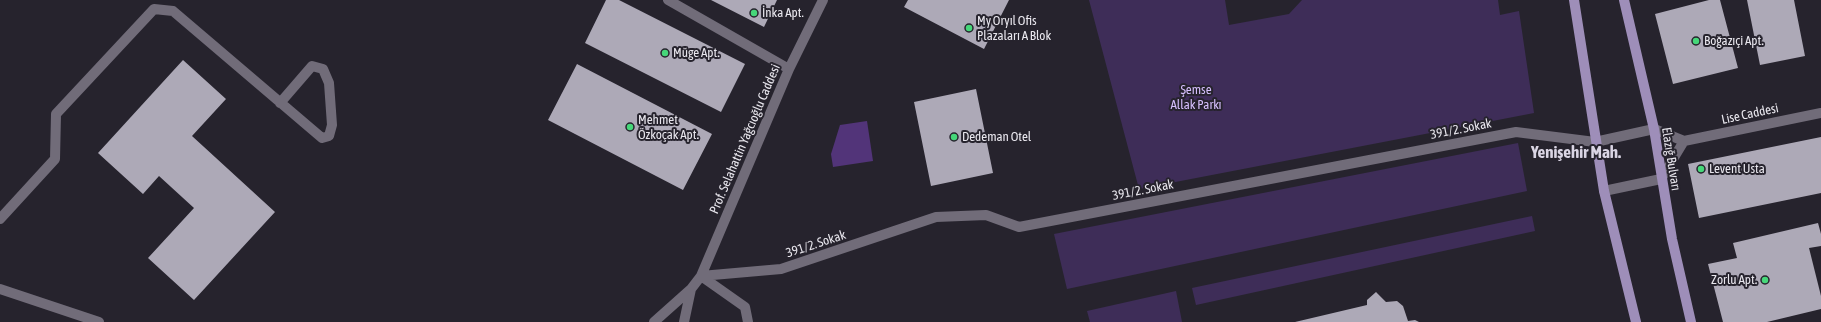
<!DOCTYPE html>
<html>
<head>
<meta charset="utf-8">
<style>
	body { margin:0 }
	canvas { display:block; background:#26232d }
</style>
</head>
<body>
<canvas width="1821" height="322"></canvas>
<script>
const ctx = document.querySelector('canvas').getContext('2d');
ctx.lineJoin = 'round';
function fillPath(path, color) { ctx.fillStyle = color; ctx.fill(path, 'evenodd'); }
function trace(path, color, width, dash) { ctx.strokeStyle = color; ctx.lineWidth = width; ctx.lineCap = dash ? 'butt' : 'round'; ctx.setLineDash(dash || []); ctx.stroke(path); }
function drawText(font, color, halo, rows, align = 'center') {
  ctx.font = font + ' "Asap Condensed",sans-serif'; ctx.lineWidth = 4; ctx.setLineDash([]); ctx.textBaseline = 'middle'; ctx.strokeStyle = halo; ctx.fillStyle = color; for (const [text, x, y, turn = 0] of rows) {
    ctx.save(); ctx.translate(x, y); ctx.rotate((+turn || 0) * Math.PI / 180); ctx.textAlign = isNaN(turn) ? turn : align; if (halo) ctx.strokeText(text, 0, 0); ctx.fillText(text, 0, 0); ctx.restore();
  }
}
fillPath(new Path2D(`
	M1089 0H1225L1229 25 1289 14 1302 0H1498L1500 15 1519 11 1534 113 1139 189Z
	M1518 143 1527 191 1067 289 1054 234Z
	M1532 216 1535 231 1196 305 1192 288Z
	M1176 291 1182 322H1090L1087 311Z`), '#3e2d58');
fillPath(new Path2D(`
	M867 121 873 161 833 167 831 154 840 125Z`), '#523479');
fillPath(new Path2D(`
	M606 0H619L745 64 721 112 585 43Z
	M711 0H777L764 27Z
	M908 0H1009L984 49 904 7Z
	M1709 0H1720L1738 68 1673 84 1655 14Z
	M1747 0H1794L1805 56 1760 65Z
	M183 60 226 99 192 136 275 212 194 300 148 258 194 208 159 176 143 194 98 153Z
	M577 64 712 134 683 190 548 120Z
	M976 89 993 173 931 186 914 102Z
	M1821 137V193L1699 218 1688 164Z
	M1818 223 1821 234V246L1809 248 1821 296V309L1767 322H1723L1708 264 1737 258 1733 243Z
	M1376 292 1386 302 1397 301 1403 306 1408 321 1415 320 1419 322H1295L1367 305V300Z`), '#ada9b7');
trace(new Path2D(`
	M668 0 789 69
	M1684 141 1821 113
	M0 219 55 159 56 114 154 9 173 11 322 138 329 136 332 125 329 83 323 69 312 66 280 103
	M701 276 781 269 936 217 986 215 1019 227 1516 132 1595 142 1654 129 1684 141 1661 179 1604 191
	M701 276 745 307 748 322
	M0 289 99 322
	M654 322 691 289 701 276 789 69 823 0
	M684 322 691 289`), '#716c79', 10);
trace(new Path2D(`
	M1574 0 1604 191 1636 322
	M1624 0 1654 129 1672 239 1691 322`), '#9e8eb9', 10);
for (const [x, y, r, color] of [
	[754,13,4,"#46d779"],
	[969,28,4,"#46d779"],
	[1696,41,4,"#46d779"],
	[665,53,4,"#46d779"],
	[630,127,4,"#46d779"],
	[954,137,4,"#46d779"],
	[1701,169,4,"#46d779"],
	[1765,280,4,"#46d779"]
]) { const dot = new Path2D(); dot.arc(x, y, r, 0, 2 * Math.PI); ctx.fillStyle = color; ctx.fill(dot); trace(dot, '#26232d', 1.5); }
drawText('13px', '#e9e7ee', '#26232d', [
	["İnka Apt.",762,13],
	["My Oryıl Ofis",977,21],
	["Plazaları A Blok",977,36],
	["Boğazıçi Apt.",1704,41],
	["Müge Apt.",673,53],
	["Mehmet",638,120],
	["Özkoçak Apt.",638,135],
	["Dedeman Otel",962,137],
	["Levent Usta",1709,169],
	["Zorlu Apt.",1757,280,"right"]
], 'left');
drawText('13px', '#d4befb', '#26232d', [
	["Şemse",1196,90],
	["Allak Parkı",1196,105]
]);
drawText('13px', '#e9e7ee', '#26232d', [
	["Lise Caddesi",1750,114,-12],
	["391/2. Sokak",1461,129,-11],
	["Prof. Selahattin Yağcıoğlu Caddesi",745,139,-67],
	["Elazığ Bulvarı",1671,159,81],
	["391/2. Sokak",1143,190,-11],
	["391/2. Sokak",816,244,-18]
]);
drawText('bold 17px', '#dad5e4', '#26232d', [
	["Yenişehir Mah.",1576,153]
]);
</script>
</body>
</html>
